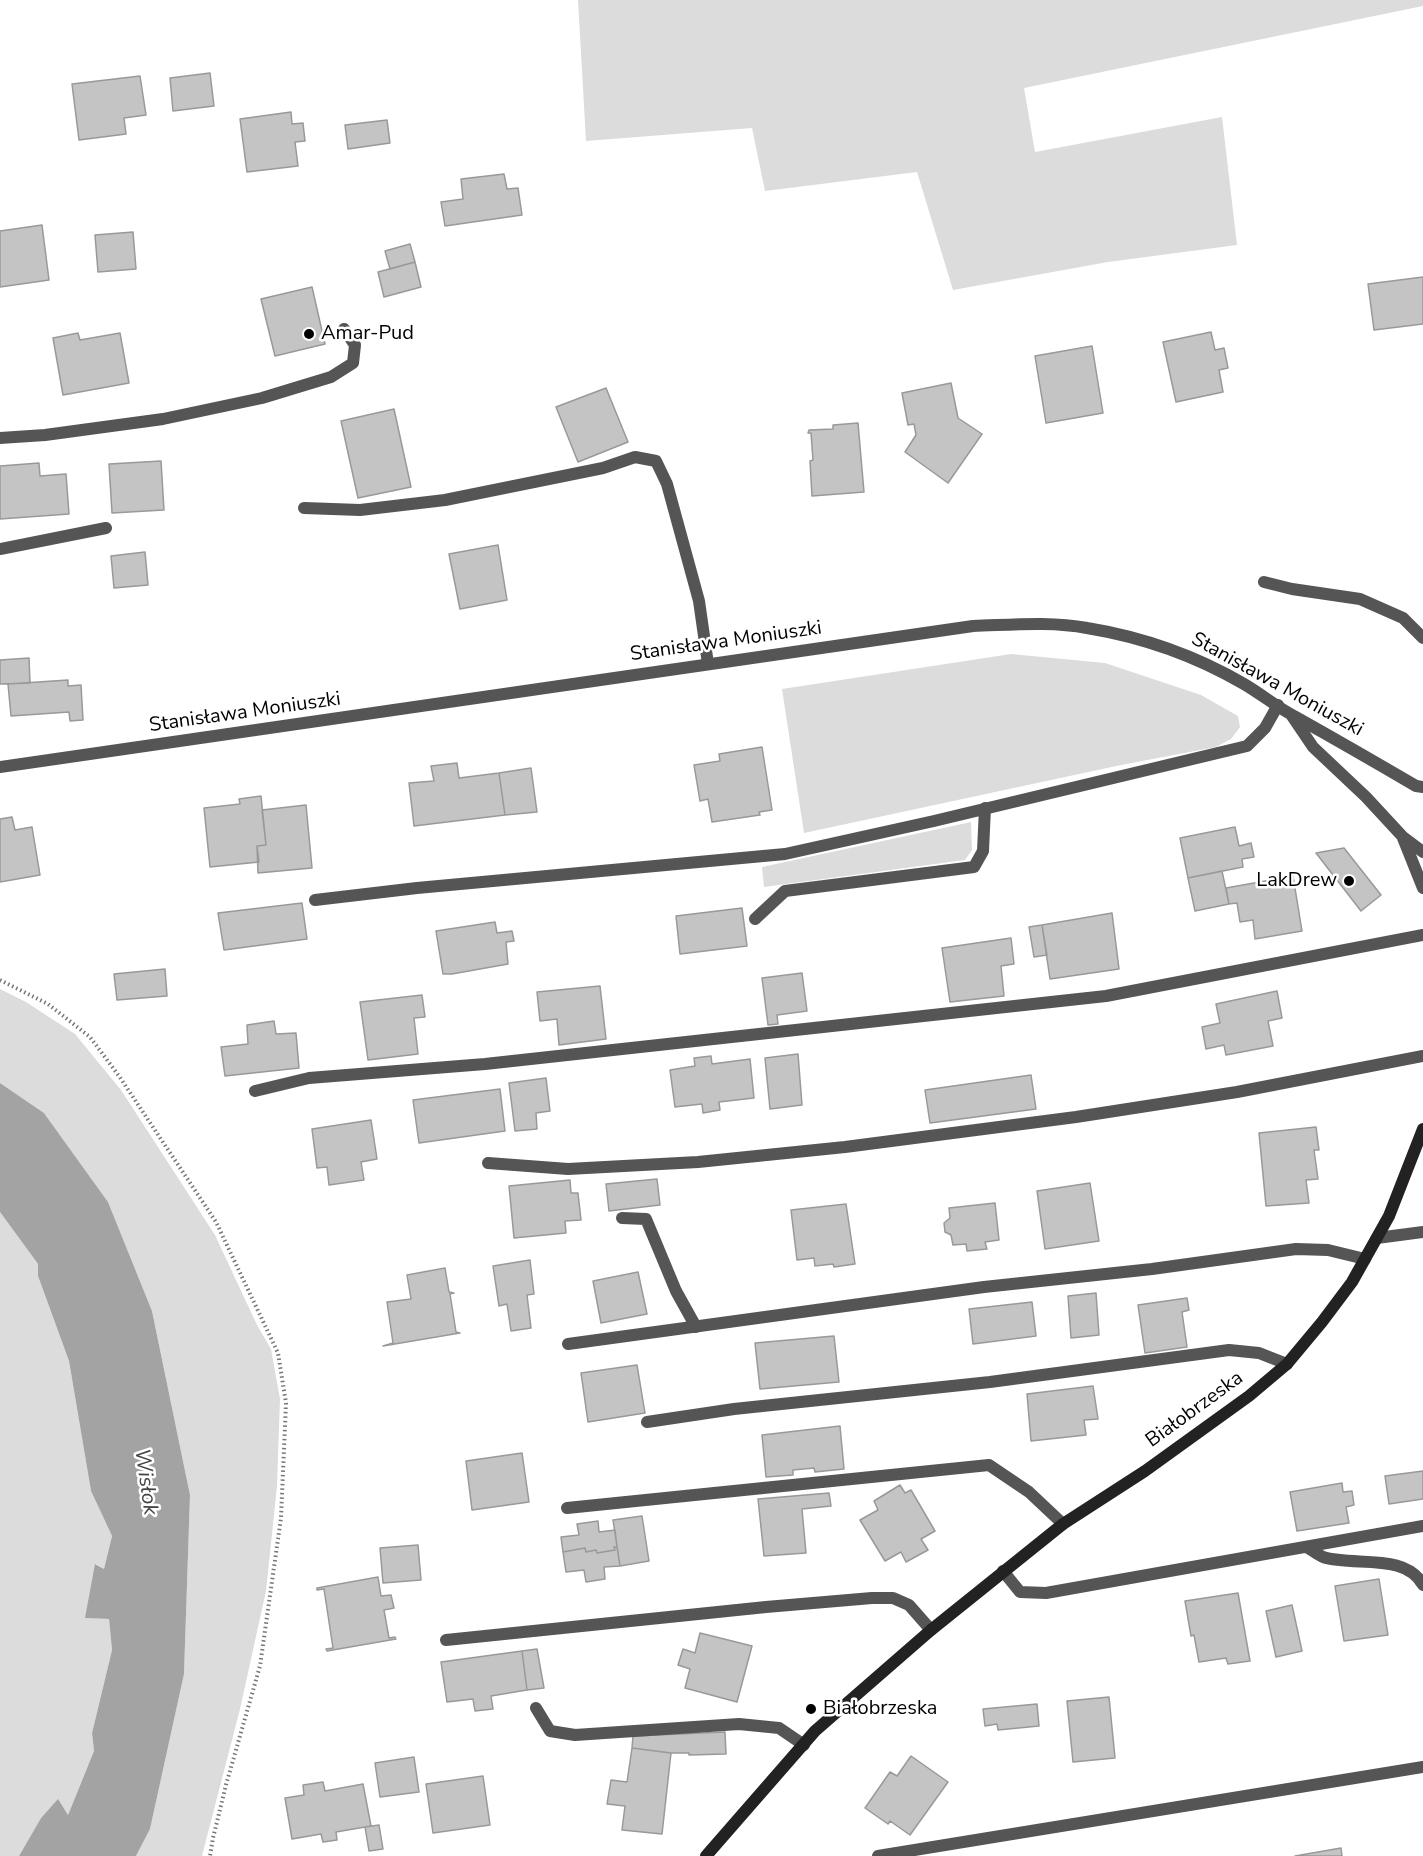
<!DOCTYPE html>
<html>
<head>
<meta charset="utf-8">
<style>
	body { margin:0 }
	canvas { display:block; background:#fff }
</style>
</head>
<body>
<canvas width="1423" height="1856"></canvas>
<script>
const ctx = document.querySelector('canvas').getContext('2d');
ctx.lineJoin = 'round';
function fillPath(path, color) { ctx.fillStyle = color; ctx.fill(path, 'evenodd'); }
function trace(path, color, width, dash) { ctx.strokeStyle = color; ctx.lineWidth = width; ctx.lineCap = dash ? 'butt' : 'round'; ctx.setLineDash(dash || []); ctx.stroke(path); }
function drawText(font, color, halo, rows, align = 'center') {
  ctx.font = font + ' "Nunito Sans",sans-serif'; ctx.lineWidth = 5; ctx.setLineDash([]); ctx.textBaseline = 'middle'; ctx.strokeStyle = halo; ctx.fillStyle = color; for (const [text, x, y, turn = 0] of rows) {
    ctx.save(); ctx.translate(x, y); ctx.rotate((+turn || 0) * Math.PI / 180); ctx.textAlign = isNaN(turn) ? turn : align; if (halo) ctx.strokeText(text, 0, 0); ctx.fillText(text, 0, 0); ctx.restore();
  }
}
fillPath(new Path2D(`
	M578 0H1423V6L1024 88 1035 152 1222 117 1237 245 1108 262 953 290 917 172 765 191 752 128 586 141Z
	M1011 654 1105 663 1201 695 1238 716 1240 727 1231 739 1216 747 1121 765 804 833 782 689Z
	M971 822 972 850 965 860 764 887 762 867Z
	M0 989 26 1002 75 1034 121 1090 215 1235 257 1325 271 1349 280 1399 277 1486 266 1591 240 1709 202 1856H136L150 1829 184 1674 190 1495 152 1311 108 1202 44 1113 0 1083Z
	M0 1212 38 1264V1276L69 1361 91 1491 112 1536 104 1569 96 1564 86 1618 109 1619 112 1650 92 1733 94 1751 68 1815 58 1800 41 1818 19 1856H0Z`), '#dcdcdc');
fillPath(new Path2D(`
	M0 1083 44 1113 108 1202 152 1311 190 1495 184 1674 150 1829 136 1856H19L41 1818 58 1799 68 1815 94 1751 92 1733 112 1650 109 1619 85 1618 95 1564 104 1569 112 1536 91 1491 69 1361 38 1276V1264L0 1212Z`), '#a3a3a3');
const building = new Path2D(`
	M210 73 214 106 173 111 170 78Z
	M140 76 146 115 124 118 126 134 79 140 72 84Z
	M291 112 292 124 303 123 305 141 295 142 298 166 247 172 240 119Z
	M387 120 390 143 348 149 345 125Z
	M504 174 507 189 518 188 522 215 445 226 441 202 463 199 461 179Z
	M42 225 49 280 0 287V231Z
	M133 232 136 269 98 272 95 235Z
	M410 244 415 262 390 269 385 251Z
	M415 262 421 287 384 297 378 272Z
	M1423 277V324L1374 330 1368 284Z
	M312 287 325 344 275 356 261 299Z
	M1211 332 1215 350 1224 348 1228 368 1219 370 1223 392 1176 402 1163 342Z
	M78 333 80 340 120 333 129 383 63 395 53 338Z
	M1092 346 1103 413 1046 423 1035 356Z
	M951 383 958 418 982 434 948 483 905 452 916 435 914 424 908 425 902 393Z
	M606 388 628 442 578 462 556 407Z
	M394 409 411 487 358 498 341 421Z
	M858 423 864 492 812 496 810 461 813 460 811 433H808L809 430 833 429V425Z
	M161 461 164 510 112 513 109 464Z
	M39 463 40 476 66 474 69 514 0 519V466Z
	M498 545 507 600 460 609 449 554Z
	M145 552 148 585 114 588 111 556Z
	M29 658 30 683 0 684V660Z
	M68 680V686L81 685 83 720 70 721 69 712 11 716 8 684Z
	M762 747 772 810 759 812 760 815 712 822 708 799 700 801 694 765 720 761 719 754Z
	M457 763 459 778 499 773 505 815 414 826 409 783 434 781 431 766Z
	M531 768 537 812 505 815 499 773Z
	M261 796 266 845 257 846 259 862 210 867 204 808 240 804 239 799Z
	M306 805 312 868 258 873 257 846 266 845 262 810Z
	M12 817 15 830 32 827 40 875 0 882V819Z
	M1235 827 1239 846 1251 843 1254 857 1242 859 1243 867 1188 878 1180 838Z
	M1344 848 1381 895 1361 911 1316 853Z
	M1222 871 1229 904 1195 911 1188 878Z
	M1293 876 1302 931 1255 939 1253 920 1240 922 1237 903 1229 904 1226 888Z
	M302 903 307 939 224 950 218 913Z
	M742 908 747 946 680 954 676 916Z
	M1112 913 1119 969 1050 979 1042 925Z
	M495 922 497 933 512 931 514 941 506 942 508 964 452 974H443L436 931Z
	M1042 925 1047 955 1034 957 1029 927Z
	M1011 938 1014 964 1001 966 1004 996 950 1002 942 948Z
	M165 969 167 996 117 1000 114 974Z
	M802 973 807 1011 777 1015 778 1024 768 1025 762 978Z
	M600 986 606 1039 559 1045 557 1019 540 1021 537 992Z
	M1277 991 1282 1018 1268 1021 1273 1046 1226 1055 1224 1045 1206 1049 1202 1027 1220 1023 1216 1004Z
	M422 995 425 1017 414 1018 418 1054 368 1060 360 1002Z
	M274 1021 276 1034 296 1033 299 1068 225 1076 221 1047 248 1044 247 1025Z
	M798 1054 802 1105 770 1109 765 1058Z
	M711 1056 712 1064 750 1059 754 1098 719 1102 720 1110 703 1113 702 1104 675 1107 670 1070 695 1066 694 1058Z
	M1031 1075 1036 1109 930 1123 925 1090Z
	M546 1078 550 1111 536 1113 537 1129 515 1131 509 1083Z
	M500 1089 505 1131 419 1143 413 1100Z
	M371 1120 377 1159 361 1162 364 1180 329 1185 327 1167 317 1168 312 1129Z
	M1316 1127 1319 1150H1314L1318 1179 1306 1180 1309 1203 1266 1206 1259 1133Z
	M657 1179 660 1205 609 1211 606 1184Z
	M570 1180 571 1193H578L581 1220 565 1221 566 1233 514 1238 509 1186Z
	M1090 1183 1099 1241 1045 1249 1037 1191Z
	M995 1203 999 1240 985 1242 987 1249 967 1251 966 1244 953 1245 951 1235 945 1232 944 1223 950 1218 949 1208Z
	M846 1204 855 1264 834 1267 833 1264 815 1266 814 1258 797 1260 791 1210Z
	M530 1260 534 1294 527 1295 531 1328 511 1331 507 1304 499 1306 493 1266Z
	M445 1268 449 1292 454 1293 450 1294 456 1332 460 1333 383 1346 393 1343 387 1302 411 1299 407 1275Z
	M638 1272 647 1314 601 1323 593 1281Z
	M1096 1293 1099 1335 1071 1338 1068 1296Z
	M1187 1298 1189 1310 1182 1312 1187 1347 1145 1353 1138 1305Z
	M1032 1302 1036 1336 973 1344 969 1309Z
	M834 1336 839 1382 760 1389 755 1343Z
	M637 1365 645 1413 588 1422 581 1373Z
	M1093 1386 1098 1419 1084 1420 1086 1435 1031 1441 1027 1394Z
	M840 1426 844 1469 815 1472 814 1468 793 1470V1475L766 1477 762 1435Z
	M522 1453 529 1502 472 1510 466 1461Z
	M1423 1471V1499L1389 1504 1385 1476Z
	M1342 1483 1343 1492 1352 1491 1354 1505 1346 1507 1349 1523 1297 1531 1290 1492Z
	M900 1485 905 1493 911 1490 935 1531 921 1539 928 1550 906 1562 901 1552 885 1561 860 1520 878 1510 874 1501Z
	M829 1493 831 1506 802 1509 806 1553 764 1556 758 1499Z
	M642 1516 649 1561 620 1566 613 1520Z
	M598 1521 599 1532 615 1530 617 1547H614L615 1550 597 1553 596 1550 586 1552 585 1548 563 1552 561 1537 579 1535 577 1524Z
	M418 1545 421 1580 383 1583 380 1548Z
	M614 1547H617L620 1566 604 1567 605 1579 586 1582 584 1570 566 1572 563 1552 585 1548 586 1552 596 1550 597 1553 615 1550Z
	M378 1577 381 1596 391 1595 394 1608 384 1610 389 1638 395 1637 396 1639 327 1651 326 1649 333 1648 324 1589 317 1590V1588Z
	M1379 1579 1388 1635 1344 1641 1335 1586Z
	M1238 1593 1250 1661 1228 1664 1226 1658 1199 1662 1194 1635 1191 1636 1185 1601Z
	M1292 1605 1302 1651 1276 1657 1266 1611Z
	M700 1633 752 1646 737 1702 685 1688 690 1669 678 1665 683 1649 695 1653Z
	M537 1649 544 1688 527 1690 522 1651Z
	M522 1651 527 1690 491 1696 493 1709 475 1711 473 1699 447 1702 441 1662Z
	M1109 1697 1115 1758 1073 1762 1067 1701Z
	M1037 1704 1039 1726 998 1730 997 1724 985 1726 983 1709Z
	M725 1732 726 1754 689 1755V1753H671L632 1748 633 1736Z
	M632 1748 671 1753 662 1834 622 1830 625 1806 607 1804 611 1780 627 1782Z
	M911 1756 948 1782 910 1835 890 1821 888 1824 865 1808 890 1772 897 1776Z
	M414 1757 419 1792 380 1797 375 1763Z
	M483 1776 490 1825 433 1833 426 1784Z
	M323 1782 325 1791 363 1784 371 1826 336 1832 337 1840 323 1842 321 1834 292 1839 285 1798 304 1795 303 1785Z
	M379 1825 383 1849 369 1851 365 1827Z
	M1341 1848 1342 1856H1295Z`);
fillPath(building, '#c4c4c4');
trace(building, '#999', 1.5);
trace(new Path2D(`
	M0 980 48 1004 90 1037 119 1076 216 1222 278 1353 286 1403 281 1518 260 1666 226 1785 213 1838 210 1856`), '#777', 4, [1.5, 3]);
trace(new Path2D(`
	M0 438 45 435 163 419 262 398 331 377 353 363 355 345 344 329
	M304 508 360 510 445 500 603 468 635 457 656 461 667 484 699 601 708 664
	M0 549 106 528
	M1264 582 1292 589 1360 599 1403 618 1423 638
	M315 900 417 888 785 854 934 821 1247 746 1265 728 1278 705
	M755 919 785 891 974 867 983 851 985 808
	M255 1091 309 1078 485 1064 1106 996 1423 935
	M488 1163 568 1169 698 1162 845 1147 1076 1117 1237 1092 1423 1056
	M622 1218 646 1219 676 1291 696 1327
	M1377 1238 1423 1232
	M568 1344 984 1287 1152 1269 1296 1249 1328 1250 1365 1259
	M647 1422 734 1409 990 1382 1229 1350 1259 1353 1287 1364
	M567 1508 989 1465 1029 1492 1063 1524
	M1307 1547C1312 1550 1318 1555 1323 1557 1354 1567 1405 1552 1423 1585
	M1003 1571 1020 1592 1046 1593 1423 1526
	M446 1640 766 1607 872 1598H893L909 1605 931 1630
	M536 1708 550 1731 575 1735 739 1724 779 1728 804 1745
	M878 1856 1423 1767`), '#555', 12);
trace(new Path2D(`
	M1292 716 1313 747 1366 797 1403 837 1423 852
	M0 767 973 626C1010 625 1050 621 1087 628 1142 637 1196 656 1244 684 1261 694 1277 707 1294 716 1335 739 1375 762 1416 786L1423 787
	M1403 838 1423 888`), '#555', 12);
trace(new Path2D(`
	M706 1856 815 1731 931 1630 1063 1524 1145 1471 1249 1396 1287 1364 1322 1322 1352 1282 1389 1216 1423 1129`), '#222', 12);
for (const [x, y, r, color] of [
	[309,334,6,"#000"],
	[1349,881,6,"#000"],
	[811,1709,6,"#000"]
]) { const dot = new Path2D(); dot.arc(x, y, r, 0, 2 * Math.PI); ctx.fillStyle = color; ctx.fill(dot); trace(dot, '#fff', 2); }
drawText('20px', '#000', '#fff', [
	["Amar-Pud",321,334],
	["LakDrew",1337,881,"right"],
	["Białobrzeska",823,1709]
], 'left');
drawText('20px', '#000', '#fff', [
	["Stanisława Moniuszki",726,642,-8],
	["Stanisława Moniuszki",1277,685,29],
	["Stanisława Moniuszki",245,713,-8],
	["Białobrzeska",1195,1410,-36]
]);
drawText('italic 21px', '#444', '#fff', [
	["Wisłok",145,1482,82]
]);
</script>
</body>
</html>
